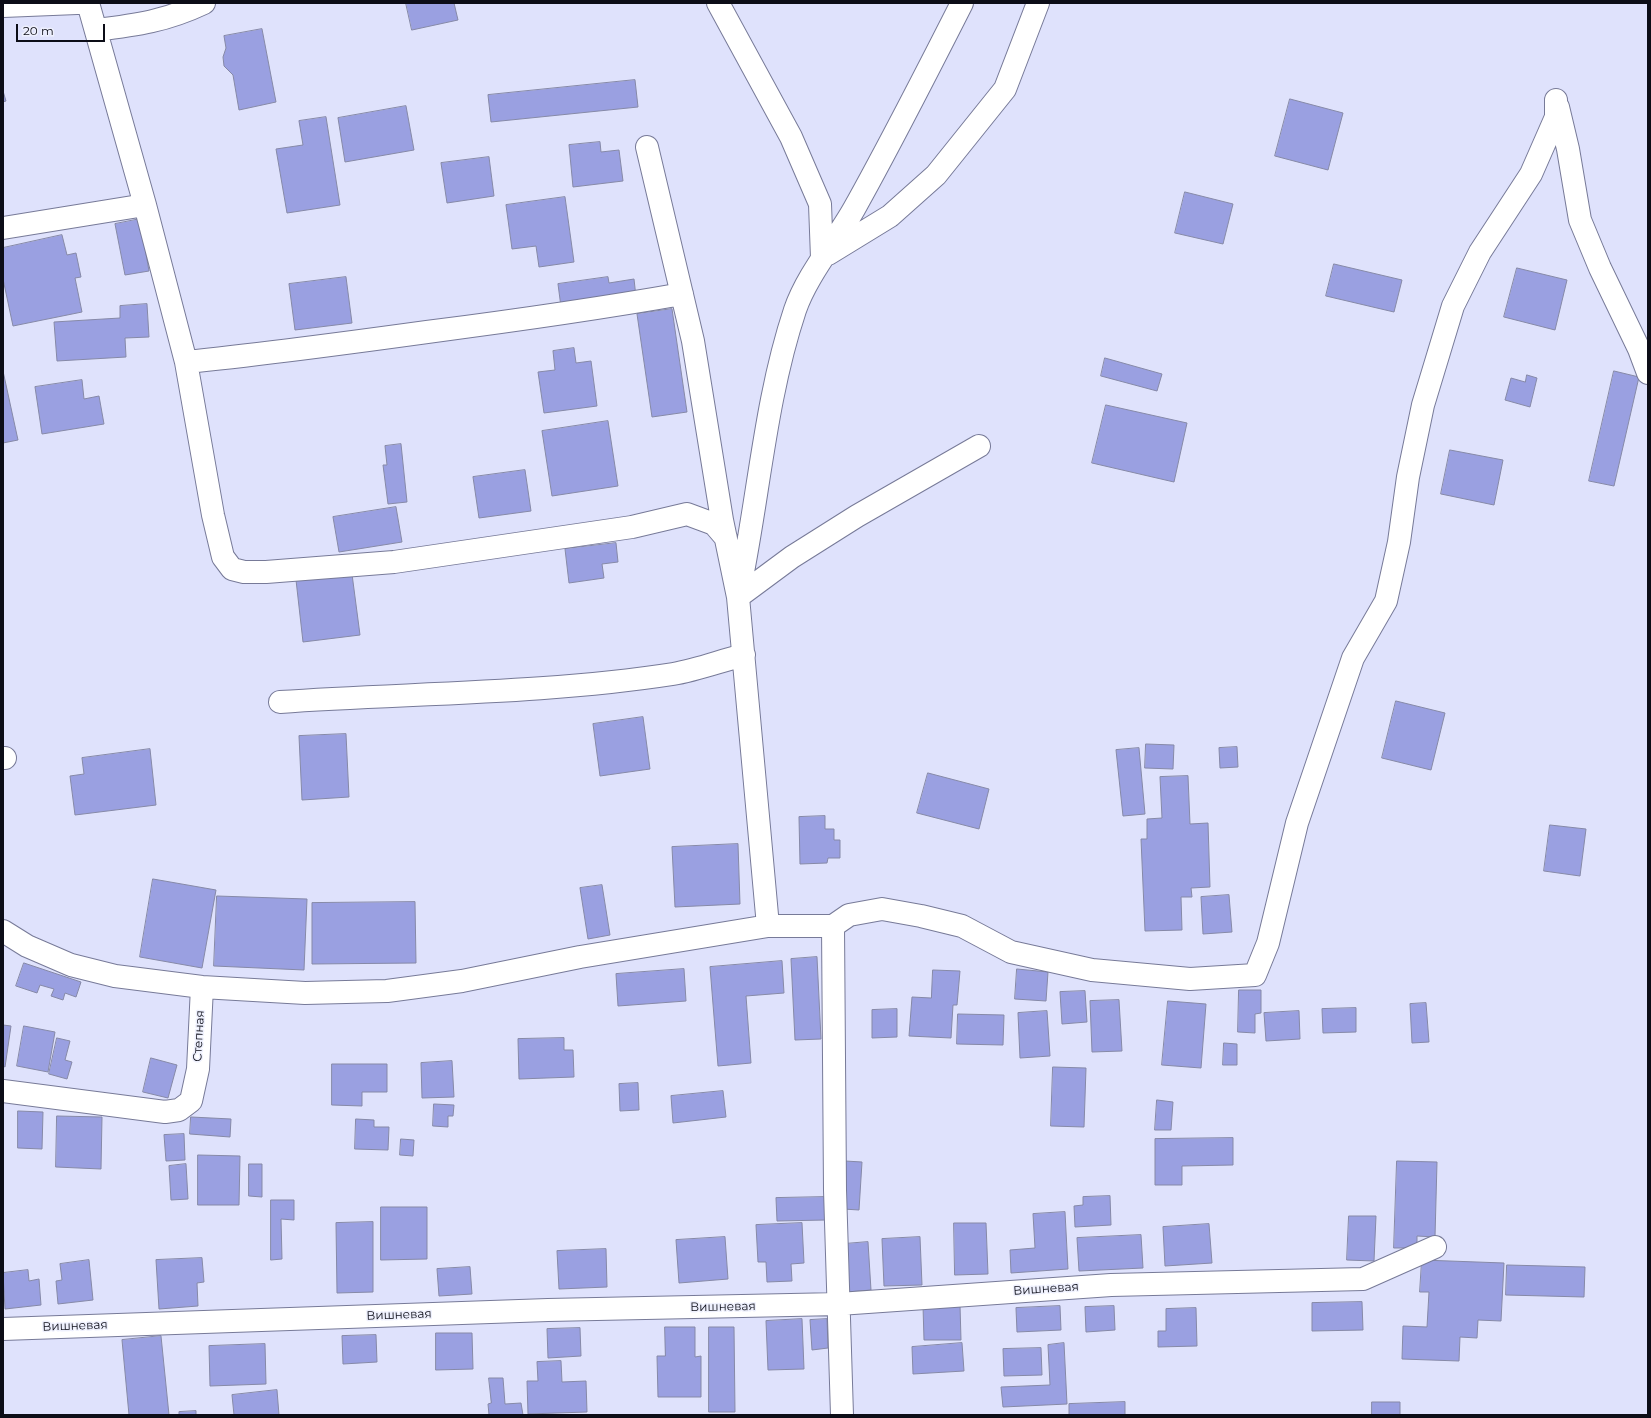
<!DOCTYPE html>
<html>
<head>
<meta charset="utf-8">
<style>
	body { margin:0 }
	#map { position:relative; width:1651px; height:1418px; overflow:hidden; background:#dfe2fc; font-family:Montserrat,sans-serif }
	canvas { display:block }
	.frame { position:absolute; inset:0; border:4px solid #0c0d17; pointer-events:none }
	.scale { position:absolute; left:16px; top:24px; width:89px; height:18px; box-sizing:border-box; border:2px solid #0c0d17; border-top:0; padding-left:5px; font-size:12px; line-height:14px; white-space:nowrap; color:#0c0d17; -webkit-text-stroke:3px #eef0fd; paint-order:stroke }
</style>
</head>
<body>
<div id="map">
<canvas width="1651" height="1418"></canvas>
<div class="frame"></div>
<div class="scale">20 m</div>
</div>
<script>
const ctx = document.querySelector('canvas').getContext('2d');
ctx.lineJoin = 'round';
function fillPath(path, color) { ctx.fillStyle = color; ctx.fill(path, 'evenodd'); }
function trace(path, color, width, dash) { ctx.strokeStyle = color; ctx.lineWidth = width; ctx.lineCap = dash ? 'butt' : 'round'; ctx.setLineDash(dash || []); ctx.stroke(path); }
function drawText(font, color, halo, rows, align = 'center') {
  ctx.font = font + ' Montserrat,sans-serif'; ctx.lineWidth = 3; ctx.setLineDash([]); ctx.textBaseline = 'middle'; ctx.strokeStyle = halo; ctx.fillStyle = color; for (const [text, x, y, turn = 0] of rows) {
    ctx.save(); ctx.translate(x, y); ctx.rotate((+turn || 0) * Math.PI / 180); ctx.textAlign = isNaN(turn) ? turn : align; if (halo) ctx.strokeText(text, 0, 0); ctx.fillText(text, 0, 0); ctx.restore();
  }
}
const building = new Path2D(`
	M406 3H454L458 20 412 30Z
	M262 29 276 102 239 110 233 75 224 66 223 57 226 48 224 36Z
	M635 80 638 107 491 122 488 95Z
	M3 91 6 101 3 102Z
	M1290 99 1343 113 1328 170 1275 156Z
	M406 106 414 150 345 162 338 118Z
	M326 117 340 205 287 213 276 149 303 145 299 121Z
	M600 142 601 152 619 150 623 181 573 187 569 145Z
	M489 157 494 196 447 203 441 163Z
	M1185 192 1233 204 1223 244 1175 233Z
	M565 197 574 262 539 267 536 246 512 249 506 205Z
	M140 219 149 271 125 275 115 224Z
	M62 235 67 255 76 253 81 277 75 278 82 312 13 326 3 279V248Z
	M1334 264 1402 280 1394 312 1326 296Z
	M1517 268 1567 280 1555 330 1504 317Z
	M346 277 352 323 295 330 289 284Z
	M608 277 609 283 634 279 636 297 561 307 558 284Z
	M147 304 149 337 125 338 126 357 57 361 54 322 120 318V306Z
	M672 309 687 412 652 417 637 314Z
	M574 348 576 363 591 361 597 406 544 413 538 372 555 370 553 351Z
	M1105 358 1162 374 1157 391 1101 376Z
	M3 371 18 440 3 443Z
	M1614 371 1639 377 1614 486 1589 481Z
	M1527 375 1537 378 1530 407 1505 400 1511 378 1525 382Z
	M82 380 84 399 99 396 104 424 42 434 35 387Z
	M1106 405 1187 423 1174 482 1092 463Z
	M608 421 618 486 552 496 542 431Z
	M401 444 407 502 388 504 383 465H387L385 446Z
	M1450 450 1503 460 1494 505 1441 494Z
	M525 470 531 511 479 518 473 477Z
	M396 507 402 542 339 552 333 517Z
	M616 543 618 562 602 564 604 578 569 583 565 549Z
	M352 574 360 635 303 642 296 580Z
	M1396 701 1445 713 1431 770 1382 758Z
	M643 717 650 769 600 776 593 724Z
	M346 734 349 797 302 800 299 736Z
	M1146 744 1174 745 1173 769 1145 768Z
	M1237 747 1238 767 1220 768 1219 748Z
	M1139 748 1145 814 1123 816 1116 750Z
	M150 749 156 805 75 815 70 776 84 774 82 758Z
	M928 773 989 789 979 829 917 813Z
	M1188 776 1190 824 1208 823 1210 887 1191 888 1192 897H1181L1182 930 1145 931 1141 839H1147V819L1162 818 1160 777Z
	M825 816V829H834V840H840V858H828L827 863 800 864 799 817Z
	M1550 825 1586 829 1580 876 1544 871Z
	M738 844 740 904 675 907 672 847Z
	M153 879 216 890 202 968 140 957Z
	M602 885 610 935 588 939 580 888Z
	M1229 895 1232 932 1203 934 1201 897Z
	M217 896 307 899 304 970 214 966Z
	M415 902 416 963 312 964V903Z
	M817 957 821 1039 795 1040 791 959Z
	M782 961 784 993 746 996 751 1063 718 1066 710 967Z
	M24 963 81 982 76 997 65 993 63 1000 51 996 54 989 40 985 37 993 16 986Z
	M684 969 686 1001 618 1006 616 974Z
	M1017 969 1048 972 1046 1001 1015 999Z
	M933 970 960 971 957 1005H953L951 1038 909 1036 912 997 931 998Z
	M1239 990H1261V1013L1255 1014V1033L1238 1032Z
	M1085 991 1087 1022 1062 1024 1060 992Z
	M1119 1000 1122 1051 1092 1052 1090 1001Z
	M1168 1001 1206 1004 1201 1068 1162 1065Z
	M1426 1003 1429 1042 1412 1043 1410 1004Z
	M1356 1008V1032L1323 1033 1322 1009Z
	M897 1009V1037L872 1038V1010Z
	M1047 1011 1050 1056 1020 1058 1018 1013Z
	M1299 1011 1300 1039 1266 1041 1264 1013Z
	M958 1014 1004 1015 1003 1045 957 1044Z
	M3 1025 11 1026 5 1067 3 1066Z
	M24 1026 55 1032 48 1072 17 1066Z
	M57 1038 70 1041 65 1060 72 1062 67 1079 49 1074Z
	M564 1038V1050H573L574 1077 519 1079 518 1039Z
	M1224 1043 1237 1044V1065H1223Z
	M151 1058 177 1065 168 1098 143 1092Z
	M452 1061 454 1097 422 1098 421 1063Z
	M332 1064H387V1092H362V1106L332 1105Z
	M1053 1067 1086 1068 1084 1127 1051 1126Z
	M638 1083 639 1110 620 1111 619 1084Z
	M723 1091 726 1117 673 1123 671 1096Z
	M1157 1100 1173 1102 1171 1130H1155Z
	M434 1104 454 1105 453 1116H448V1127L433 1126Z
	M18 1111 43 1112 42 1149 18 1148Z
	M57 1116 102 1117 101 1169 56 1167Z
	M191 1117 231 1119 230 1137 190 1134Z
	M356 1119 374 1120V1127H389L388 1150 355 1149Z
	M184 1134 185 1160 166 1161 164 1135Z
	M1233 1138V1165L1182 1166V1185H1155V1139Z
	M401 1139 414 1140 413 1156 400 1155Z
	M198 1155 240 1156 239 1205H198Z
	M845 1161 862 1162 859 1210 843 1209Z
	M1397 1161 1437 1162 1435 1237 1417 1236V1248H1394Z
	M186 1164 188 1199 171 1200 169 1166Z
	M249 1164H262V1197L249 1196Z
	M1110 1196 1111 1225 1075 1227 1074 1206 1083 1205V1197Z
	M825 1197 826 1220 777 1221 776 1198Z
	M271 1200H294V1220L281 1219 282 1259 271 1260Z
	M381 1207H427V1259L381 1260Z
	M1065 1212 1068 1269 1011 1273 1010 1250 1035 1248 1033 1214Z
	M1349 1216H1376L1374 1261 1347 1260Z
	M373 1222V1292L337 1293 336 1223Z
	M802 1223 804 1263 791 1264 792 1281 767 1282 766 1262H758L756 1225Z
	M954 1223H986L988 1274 955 1275Z
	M1209 1224 1212 1263 1165 1266 1163 1227Z
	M1141 1235 1143 1268 1079 1271 1077 1238Z
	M725 1237 728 1279 679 1283 676 1240Z
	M920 1237 922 1285 884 1286 882 1239Z
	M868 1242 871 1290 847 1292 844 1244Z
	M606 1249 607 1287 559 1289 557 1251Z
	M202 1258 204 1282 197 1283 198 1306 159 1309 156 1260Z
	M89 1260 93 1300 58 1304 56 1281 62 1280 60 1264Z
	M1422 1260 1504 1263 1501 1321 1478 1320 1477 1338 1460 1337 1459 1361 1402 1359 1403 1326 1427 1327 1429 1292H1420Z
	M1507 1265 1585 1267 1584 1297 1506 1295Z
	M470 1267 472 1294 439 1296 437 1269Z
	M28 1270 29 1281 39 1279 41 1305 5 1309 3 1273Z
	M1362 1302 1363 1330 1312 1331V1303Z
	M960 1305 961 1340H924L923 1306Z
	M1060 1306 1061 1330 1017 1332 1016 1308Z
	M1114 1306 1115 1330 1086 1332 1085 1307Z
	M1196 1308 1197 1346 1158 1347V1331H1166V1309Z
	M802 1319 804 1369 768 1370 766 1321Z
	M827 1319 828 1348 812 1350 810 1320Z
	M665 1327H695V1357L701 1356V1397H658L657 1356H665Z
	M709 1327H734L735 1412H709Z
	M580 1328 581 1356 548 1358 547 1329Z
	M436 1333H472L473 1369 436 1370Z
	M376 1335 377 1362 343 1364 342 1336Z
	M161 1336 169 1415H129L122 1340Z
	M962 1343 964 1371 913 1374 912 1347Z
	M1064 1343 1067 1404 1003 1407 1001 1387 1050 1385 1048 1345Z
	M265 1344 266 1384 210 1386 209 1346Z
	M1041 1348 1042 1375 1004 1376 1003 1349Z
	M561 1361 562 1382 586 1381 587 1412 528 1414 527 1381H538L537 1362Z
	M489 1378H503L505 1404 521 1403 523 1415H489L488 1404 491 1403Z
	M277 1390 279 1415H234L232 1395Z
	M1125 1402V1415H1069V1404Z
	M1372 1402H1400V1415H1372Z
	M196 1411V1415H179V1412Z`);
fillPath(building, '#9aa0e1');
trace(building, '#8689a7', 1);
const minor = new Path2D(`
	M88 3 145 205 186 362 213 515 223 557 232 569 244 572H266L394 562 632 527 687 514 714 524 726 538
	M718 3 791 137 820 204 822 258
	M3 6 77 3
	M96 30C137 25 166 21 204 3
	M1558 107 1568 149 1580 220 1600 268 1639 349 1648 373
	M647 147 693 341 722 520 738 597 768 926
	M3 228 145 205
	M828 254 890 216 936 175 1005 89 1038 3
	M186 362C267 354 347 343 427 332 512 321 597 309 682 294
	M740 587C759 495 765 400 795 310 807 275 836 241 854 209 892 141 927 72 962 3
	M738 597 792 557 857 516 979 446
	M280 702C411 693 543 694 673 674 697 670 720 661 744 655
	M3 758H5
	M833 926 835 1190 842 1415
	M3 931 27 946 71 965 115 976 202 987 305 993 387 991 462 981 580 957 768 926H833L849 915 882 909 921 916 962 926 1011 952 1092 970 1190 979 1255 975 1268 943 1297 823 1353 658 1386 601 1399 542 1408 477 1423 405 1453 306 1480 252 1531 174 1556 117V100
	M3 1091 165 1112 179 1110 191 1101 198 1069 202 987
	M3 1329 548 1310 839 1304 1111 1285 1363 1279 1435 1247`);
trace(minor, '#777a98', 24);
trace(minor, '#fff', 22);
drawText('12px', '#0c0d17', '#eef0fd', [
	["Степная",199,1036,-87],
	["Вишневая",1046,1289,-4],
	["Вишневая",723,1307,-1],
	["Вишневая",399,1315,-2],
	["Вишневая",75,1326,-2]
]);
</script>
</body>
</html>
